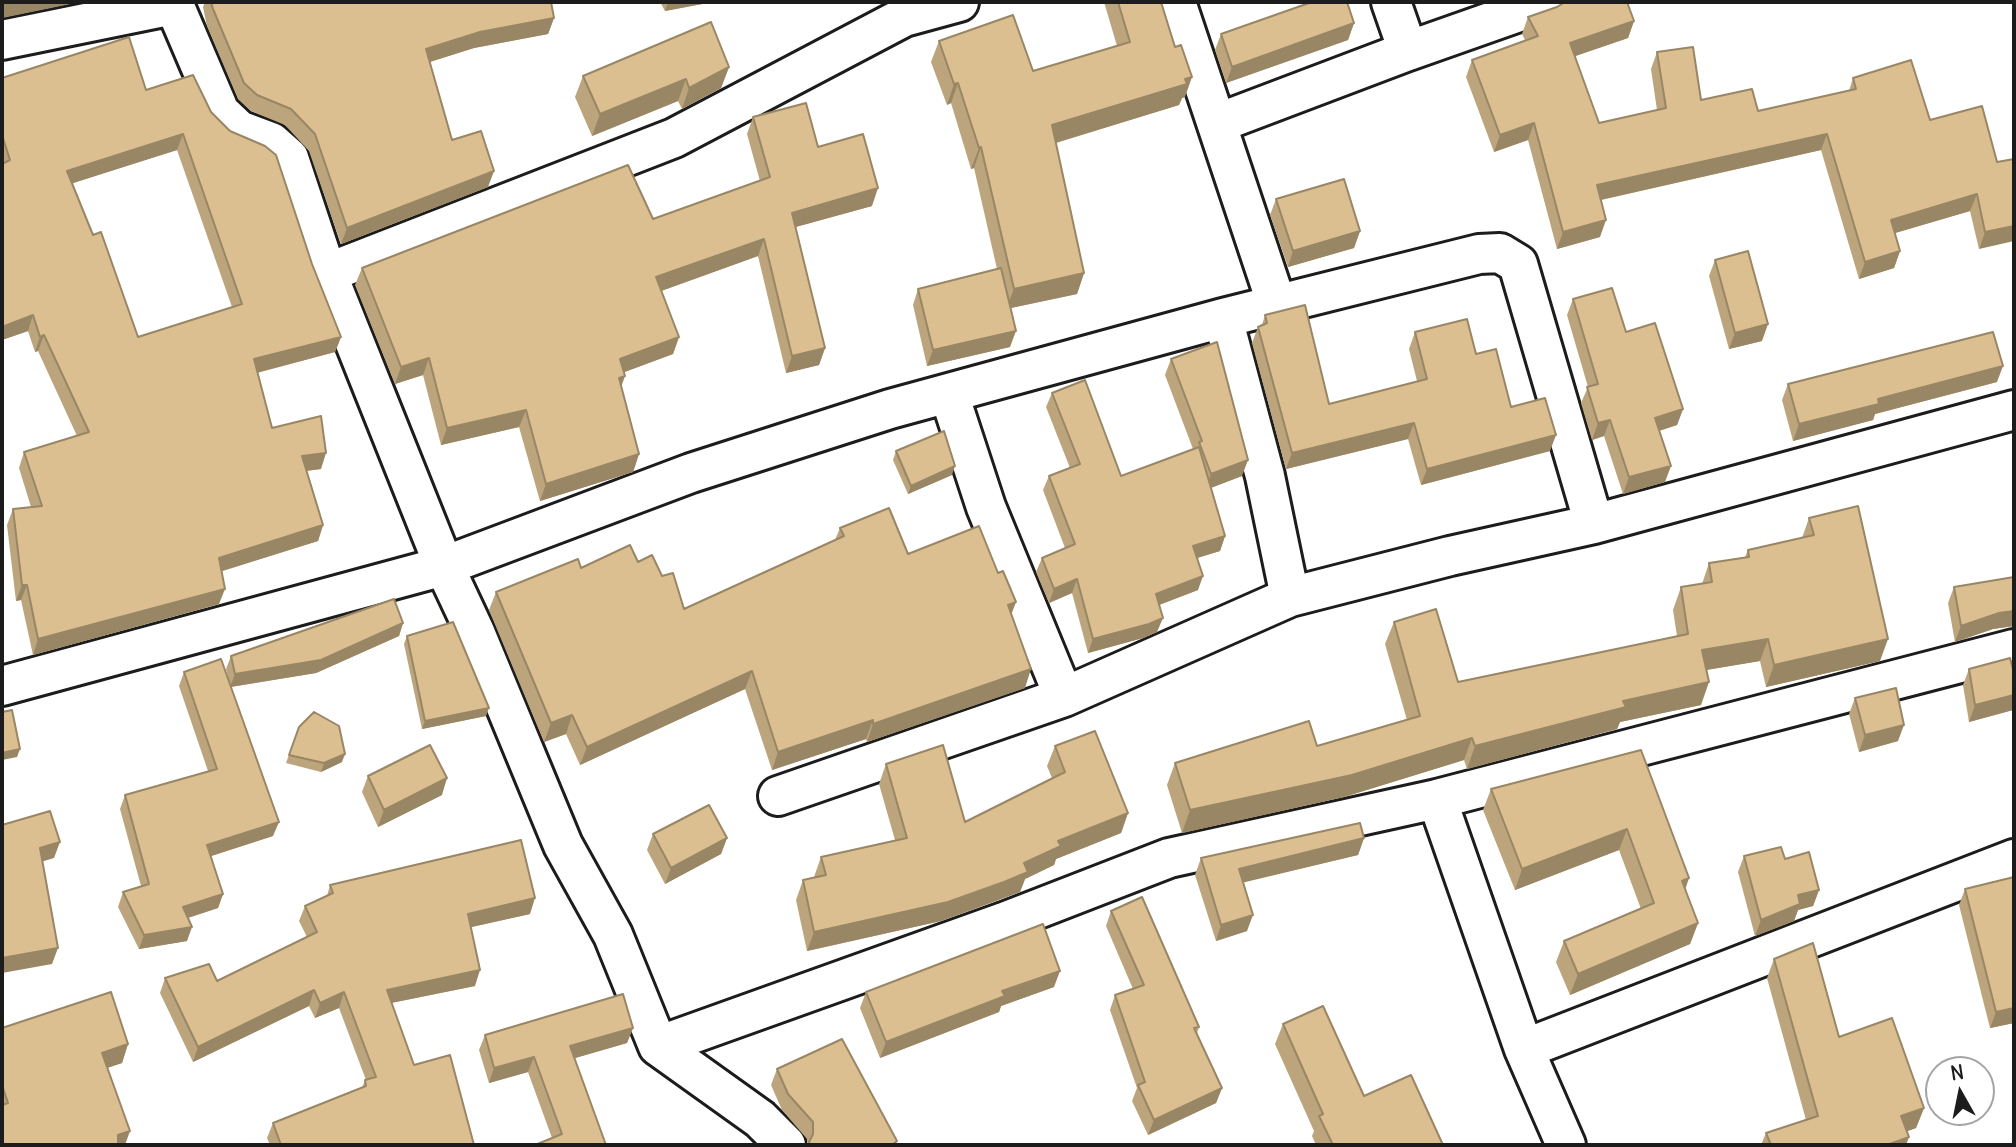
<!DOCTYPE html>
<html>
<head>
<meta charset="utf-8">
<style>
	body { margin:0 }
	#map { position:relative; width:2016px; height:1147px; overflow:hidden; background:#fff; font-family:Delius,sans-serif }
	canvas { display:block }
	.frame { position:absolute; inset:0; border:4px solid #1c1c1c; pointer-events:none }
	.north { position:absolute; left:1925px; top:1056px; width:70px; height:70px; box-sizing:border-box; background:#fff; border:2px solid #a4a4a4; border-radius:50%; rotate:351deg; font-size:19px; font-weight:700; line-height:28px; text-align:center; color:#1c1c1c }
	.north::after { content:''; display:block; margin:auto; width:24px; height:32px; background:#1c1c1c; clip-path:polygon(50% 0,100% 100%,50% 72%,0 100%) }
</style>
</head>
<body>
<div id="map">
<canvas width="2016" height="1147"></canvas>
<div class="frame"></div>
<div class="north">N</div>
</div>
<script>
const ctx = document.querySelector('canvas').getContext('2d');
ctx.lineJoin = 'round';
function trace(path, color, width, dash) { ctx.strokeStyle = color; ctx.lineWidth = width; ctx.lineCap = dash ? 'butt' : 'round'; ctx.setLineDash(dash || []); ctx.stroke(path); }
function fillPath(path, color) { ctx.fillStyle = color; ctx.fill(path, 'evenodd'); }
const minor = new Path2D(`
	M173 2 220 112 239 130 271 142 289 158 327 273 444 566 475 632 563 845 613 935 658 1046 760 1119 786 1145
	M1176 2 1277 305
	M2 40 174 5
	M1408 51 1544 3
	M1218 123 1408 51 1391 2
	M327 273 674 138 904 17 959 2
	M1223 318 1265 476 1290 597
	M949 394 986 507 1064 697
	M2 686 444 566 691 473 890 409 1223 318 1479 254 1500 253 1518 264 1594 524
	M778 796 1064 697 1290 597 1450 556 1594 524 2014 410
	M1437 799 1524 1049 1566 1145
	M658 1046 1004 922 1169 858 1437 799 2014 649
	M1524 1049 2014 859`);
trace(minor, '#1c1c1c', 44);
trace(minor, '#fff', 38);
fillPath(new Path2D(`
	M205 2H551L554 18 548 34 474 48 430 62 452 140 488 187 341 244 309 151 285 125 251 111 238 99 207 26 203 7Z
	M660 2H713L665 11Z
	M1104 2H1161L1185 97 1182 98 1179 105 1056 143 1084 273 1077 294 1011 308 1010 347 927 366 913 305 918 289 997 269 974 168 971 169 951 103 947 105 931 62 939 41 1033 71 1117 46Z
	M1528 17 1634 21 1628 38 1575 56 1599 123 1657 110 1651 69 1657 52 1701 100 1758 111 1849 91 1853 78 1930 120 1997 162 2014 159 1979 249 1970 211 1895 233 1900 251 1894 268 1859 279 1821 150 1601 200 1600 237 1557 249 1528 140 1494 152 1466 77 1472 60 1525 40 1522 34Z
	M1354 23 1348 40 1226 83 1215 50 1221 34Z
	M729 67 721 88 682 109 678 101 592 136 575 97 583 76Z
	M2 78 146 90 211 112 312 264 341 337 335 352 257 373 272 428 321 469 306 471 323 525 318 541 221 571 219 604 33 655 21 600 16 601 7 525 13 509 31 507 19 468 24 452 77 436 38 351 35 352 28 331 2 340ZM177 150 232 307 138 337 93 235 72 183Z
	M753 117 818 147 872 206 795 227 825 348 819 365 786 373 758 256 661 291 679 337 673 354 624 372 621 388 639 454 633 472 540 501 519 427 441 445 423 375 395 384 355 285 362 268 653 219 760 181 747 134Z
	M1276 199 1360 231 1354 248 1288 267 1270 215Z
	M1715 260 1762 341 1729 349 1709 276Z
	M1573 299 1626 332 1683 409 1677 425 1659 431 1665 482 1623 494 1604 436 1592 440 1581 403 1588 387 1567 315Z
	M1265 315 1329 404 1417 381 1409 349 1415 332 1476 354 1511 407 1550 451 1421 485 1408 439 1286 469 1252 343 1258 327 1262 325Z
	M1171 359 1242 476 1211 488 1225 536 1220 551 1197 558 1198 590 1159 605 1157 632 1143 638 1088 653 1072 593 1049 603 1036 572 1042 558 1065 548 1043 490 1049 476 1070 468 1046 407 1052 393 1121 476 1193 449 1165 375Z
	M1997 382 1875 414 1873 420 1793 441 1782 400 1788 384Z
	M896 451 952 475 908 494 893 460Z
	M1809 518 1880 661 1766 687 1760 661 1706 670 1701 705 1620 722 1617 729 1467 769 1464 760 1344 797 1182 833 1167 785 1175 763 1317 746 1407 720 1385 644 1394 622 1458 682 1677 636 1673 610 1681 587 1702 584 1709 563 1745 557 1748 550 1802 538Z
	M840 528 908 554 998 573 1016 602 1011 614 1025 688 867 742 866 739 772 770 745 689 580 765 566 734 544 742 489 610 496 592 581 568 638 562 662 576 684 609 835 540Z
	M2014 577V626L1993 629 1955 642 1948 603 1954 587Z
	M403 623 399 636 316 673 231 687 273 836 211 856 223 894 218 908 188 918 187 941 139 949 118 907 123 892 141 886 120 809 125 795 208 771 179 686 184 672 228 677 226 669 231 656Z
	M407 636 486 716 422 729 404 644Z
	M1969 669 2013 710 1969 722 1963 685Z
	M1855 698 1898 741 1859 752 1849 714Z
	M299 727 342 762 321 772 286 763Z
	M1055 746 1128 813 1121 833 1056 859 1054 865 1025 879 1020 892 996 901 941 921 807 951 796 900 803 880 814 877 821 857 895 840 879 784 886 764 965 822 1052 778 1047 766Z
	M1641 750 1685 889 1698 923 1690 944 1570 995 1556 962 1564 941 1641 909 1619 850 1515 890 1483 810 1491 789Z
	M368 776 442 795 378 827 362 792Z
	M653 834 727 838 721 854 665 884 647 850Z
	M1364 838 1358 855 1243 882 1247 931 1216 941 1195 875 1201 858Z
	M1744 856 1785 859 1819 890 1813 906 1798 910 1794 921 1755 936 1738 872Z
	M330 885 530 914 471 927 475 986 391 1003 414 1065 474 1145H270L267 1138 273 1123 362 1088 365 1080H366L339 1008 315 1018 309 1006 193 1062 160 993 165 978 217 981 307 937 299 921 305 906 327 896Z
	M1965 889 2014 1023 1990 1028 1959 905Z
	M1111 911 1199 1027 1197 1033 1222 1088 1216 1103 1148 1135 1132 1101 1137 1088 1110 1010 1115 995 1133 989 1106 926Z
	M1774 959 1839 1037 1924 1108 1916 1128 1907 1131 1906 1145H1761L1766 1133 1806 1120 1767 978Z
	M1054 987 1001 1006 999 1012 880 1058 860 1008 866 992Z
	M1283 1024 1364 1096 1443 1145H1316L1312 1136 1314 1131 1275 1044Z
	M2 1028 128 1044 122 1063 107 1068 2 1145Z
	M633 1028 627 1043 575 1058 606 1145 552 1138 528 1072 489 1083 479 1050 485 1035Z
	M777 1069 896 1145H807V1139L782 1110 771 1085Z`), '#bca47c');
fillPath(new Path2D(`
	M12 2H80L2 18V4Z
	M668 2H713L665 11Z
	M554 18 548 34 474 48 420 65 426 49 480 32Z
	M1634 21 1628 38 1564 60 1570 43Z
	M1354 23 1348 40 1226 83 1232 67Z
	M729 67 721 88 682 109 689 88Z
	M1192 77 1185 97 1182 98 1179 105 1045 146 1052 125Z
	M686 79 678 101 592 136 600 114Z
	M958 83 951 103 947 105 954 84Z
	M1534 123 1528 140 1494 152 1500 135Z
	M183 134 177 150 61 187 67 171Z
	M1827 134 1821 150 1591 202 1597 185Z
	M981 147 974 168 971 169 979 148Z
	M494 171 488 187 341 244 347 228Z
	M878 188 872 206 785 230 792 213Z
	M1977 194 1970 211 1885 236 1891 220Z
	M1606 220 1600 237 1557 249 1563 232Z
	M2014 226V241L1979 249 1985 232Z
	M1360 231 1354 248 1288 267 1293 251Z
	M764 239 758 256 650 295 656 277Z
	M1900 251 1894 268 1859 279 1865 262Z
	M1084 273 1077 294 1006 309 1014 289Z
	M33 315 28 331 2 340V327Z
	M1768 324 1762 341 1729 349 1735 333Z
	M1016 331 1010 347 927 366 933 350Z
	M44 335 38 351 35 352 40 337Z
	M341 337 335 352 248 375 254 359Z
	M679 337 673 354 614 376 620 359Z
	M825 348 819 365 786 373 792 356Z
	M429 358 423 375 395 384 401 367Z
	M2003 366 1997 382 1875 414 1873 420 1793 441 1799 424 1878 399Z
	M625 376 619 393V378Z
	M1683 409 1677 425 1649 434 1655 418Z
	M526 410 519 427 441 445 447 428Z
	M1610 420 1604 436 1592 440 1598 423Z
	M1414 423 1408 439 1286 469 1292 453Z
	M1556 435 1550 451 1421 485 1427 469Z
	M326 453 321 469 296 472 302 456Z
	M639 454 633 472 540 501 546 484Z
	M1248 460 1242 476 1205 490 1211 474Z
	M955 466 952 475 908 494 911 486Z
	M1671 466 1665 482 1623 494 1629 477Z
	M323 525 318 541 213 574 219 558Z
	M1225 536 1220 551 1187 561 1193 546Z
	M1203 576 1198 590 1151 608 1156 594Z
	M1077 579 1072 593 1049 603 1054 589Z
	M22 585H27L21 600 16 601Z
	M225 589 219 604 33 655 38 639Z
	M1016 602 1009 620 1008 605Z
	M2014 611V626L1993 629 1955 642 1961 626 1999 613Z
	M1163 618 1157 632 1143 638 1088 653 1093 639Z
	M403 623 399 636 316 673 230 687 235 674Z
	M1768 639 1760 661 1694 672 1702 650Z
	M1888 639 1880 661 1766 687 1774 665Z
	M1031 669 1025 688 867 742 873 724Z
	M752 671 745 689 580 765 587 747Z
	M1709 682 1701 705 1620 722 1617 729 1467 769 1475 746 1623 701Z
	M2014 695 2013 710 1969 722 1975 705Z
	M489 708 486 716 422 729 425 721Z
	M572 715 566 734 544 742 551 723Z
	M873 720 866 739 772 770 778 752Z
	M1904 725 1898 741 1859 752 1865 735Z
	M1472 738 1464 760 1344 797 1182 833 1190 810Z
	M20 749 17 757 2 760V753Z
	M345 754 342 762 321 772 324 763Z
	M447 778 442 795 378 827 384 810Z
	M1128 813 1121 833 1056 859 1054 865 1025 879 1020 892 941 921 807 951 814 932 1024 863 1058 841Z
	M279 822 273 836 202 859 207 845Z
	M1627 829 1619 850 1515 890 1522 869Z
	M727 838 721 854 665 884 671 868Z
	M1364 838 1358 855 1233 885 1239 869Z
	M60 842 54 858 34 864 40 848Z
	M1689 878 1682 899V881Z
	M1819 890 1813 906 1798 910 1794 921 1755 936 1761 920 1798 895Z
	M223 894 218 908 178 921 183 907Z
	M535 898 530 914 463 929 468 914Z
	M1253 915 1247 931 1216 941 1221 925Z
	M1698 923 1690 944 1570 995 1578 974Z
	M192 927 187 941 139 949 144 935Z
	M58 948 52 964 2 973V958Z
	M480 970 475 986 381 1005 387 990Z
	M1060 971 1054 987 1001 1006 999 1012 880 1058 886 1042 1002 991Z
	M314 990 309 1006 193 1062 198 1047Z
	M344 992 339 1008 315 1018 320 1003Z
	M2014 1008V1023L1990 1028 1996 1012Z
	M633 1028 627 1043 565 1061 570 1046Z
	M128 1044 122 1063 95 1072 102 1053Z
	M534 1057 528 1072 489 1083 494 1068Z
	M1222 1088 1216 1103 1148 1135 1154 1120Z
	M1924 1108 1916 1128 1894 1136 1901 1116Z
	M130 1131 125 1145H114L118 1135Z
	M1909 1137 1906 1145H1887Z`), '#998665');
const building = new Path2D(`
	M211 2H551L554 18 480 32 426 49 452 140 481 131 494 171 347 228 315 134 291 109 257 95 244 83 213 9Z
	M1118 2H1161L1175 47 1181 45 1192 77 1185 79 1187 84 1052 125 1084 273 1014 289 981 147 979 148 958 83 954 84 939 41 1013 15 1033 71 1130 42Z
	M1312 2H1347L1354 23 1232 67 1221 34Z
	M1565 2H1627L1634 21 1570 43 1599 123 1666 108 1657 52 1693 47 1701 100 1752 89 1758 111 1856 89 1853 78 1911 60 1930 120 1982 106 1997 162 2014 159V226L1985 232 1977 194 1891 220 1900 251 1865 262 1827 134 1597 185 1606 220 1563 232 1534 123 1500 135 1472 60 1538 36 1528 17 1557 7Z
	M711 22 729 67 689 88 686 79 600 114 583 76Z
	M129 37 146 90 193 75 211 112 230 131 265 146 276 155 312 264 341 337 254 359 272 428 321 416 326 453 302 456 323 525 219 558 225 589 38 639 27 585H22L13 509 42 506 24 452 89 432 44 335 40 337 33 315 2 327V164L10 160 2 135V78ZM183 134 242 304 138 337 101 232 93 235 67 171Z
	M806 103 818 147 863 134 878 188 792 213 825 348 792 356 764 239 656 277 679 337 620 359 625 376 619 378 639 454 546 484 526 410 447 428 429 358 401 367 362 268 628 165 653 219 770 177 753 117Z
	M1344 179 1360 231 1293 251 1276 199Z
	M1748 251 1768 324 1735 333 1715 260Z
	M1001 268 1016 331 933 350 918 289Z
	M1612 288 1626 332 1655 323 1683 409 1655 418 1671 466 1629 477 1610 420 1598 423 1587 387 1598 384 1573 299Z
	M1305 305 1329 404 1427 379 1415 332 1467 319 1476 354 1496 349 1511 407 1545 398 1556 435 1427 469 1414 423 1292 453 1258 327 1267 323 1265 315Z
	M1993 332 2003 366 1878 399 1879 404 1799 424 1788 384Z
	M1217 342 1248 460 1211 474 1199 442 1202 441 1171 359Z
	M1085 380 1121 476 1199 447 1225 536 1193 546 1203 576 1156 594 1163 618 1149 624 1093 639 1077 579 1054 589 1042 558 1075 544 1049 476 1080 464 1052 393Z
	M944 431 955 466 911 486 896 451Z
	M1858 506 1888 639 1774 665 1768 639 1702 650 1709 682 1623 701 1626 707 1475 746 1472 738 1352 775 1190 810 1175 763 1309 721 1317 746 1420 716 1394 622 1436 609 1458 682 1688 634 1681 587 1712 582 1709 563 1749 557 1748 550 1814 535 1809 518Z
	M889 508 908 554 979 526 998 573 1003 571 1016 602 1008 605 1031 669 873 724V720L778 752 752 671 587 747 572 715 551 723 496 592 578 559 581 568 630 545 638 562 652 555 662 576 673 573 684 609 844 536 840 528Z
	M2014 577V611L1999 613 1961 626 1954 587Z
	M394 599 403 623 321 660 235 674 231 656Z
	M453 622 489 708 425 721 407 636Z
	M2010 658 2014 673V695L1975 705 1969 669Z
	M221 659 279 822 207 845 223 894 183 907 192 927 144 935 123 892 149 884 125 795 217 769 184 672Z
	M1896 688 1904 725 1865 735 1855 698Z
	M12 710 20 749 2 753V712Z
	M314 712 339 726 345 754 324 763 289 755 299 727Z
	M1095 731 1128 813 1058 841 1061 846 1024 863 1028 872 1004 882 948 902 814 932 803 880 826 875 821 857 907 838 886 764 943 745 965 822 1065 772 1055 746Z
	M430 745 447 778 384 810 368 776Z
	M1641 750 1689 878 1682 881 1698 923 1578 974 1564 941 1654 903 1627 829 1522 869 1491 789Z
	M709 805 727 838 671 868 653 834Z
	M50 811 60 842 40 848 58 948 2 958V825Z
	M1360 823 1364 838 1239 869 1253 915 1221 925 1201 858Z
	M521 840 535 898 468 914 480 970 387 990 414 1065 450 1055 474 1145H281L273 1123 366 1086 365 1080 376 1077 344 992 320 1003 314 990 198 1047 165 978 209 964 217 981 317 932 305 906 333 893 330 885Z
	M1781 847 1785 859 1809 852 1819 890 1798 895 1800 904 1761 920 1744 856Z
	M2014 877V1008L1996 1012 1965 889Z
	M1142 897 1199 1027 1194 1028 1222 1088 1154 1120 1138 1085 1145 1082 1115 995 1144 985 1111 911Z
	M1043 924 1060 971 1002 991 1005 996 886 1042 866 992Z
	M1813 943 1839 1037 1892 1018 1924 1108 1901 1116 1909 1137 1887 1145H1771L1766 1133 1818 1116 1774 959Z
	M111 992 128 1044 102 1053 130 1131 118 1135V1145H2V1105L8 1103 2 1085V1028Z
	M623 994 633 1028 570 1046 606 1145H535L562 1134 534 1057 494 1068 485 1035Z
	M1323 1006 1364 1096 1411 1075 1443 1145H1333L1319 1116 1323 1114 1283 1024Z
	M842 1039 897 1141 892 1145H810L809 1142 813 1134V1122L788 1094 777 1069Z`);
fillPath(building, '#dbbf90');
trace(building, '#998665', 2);
</script>
</body>
</html>
